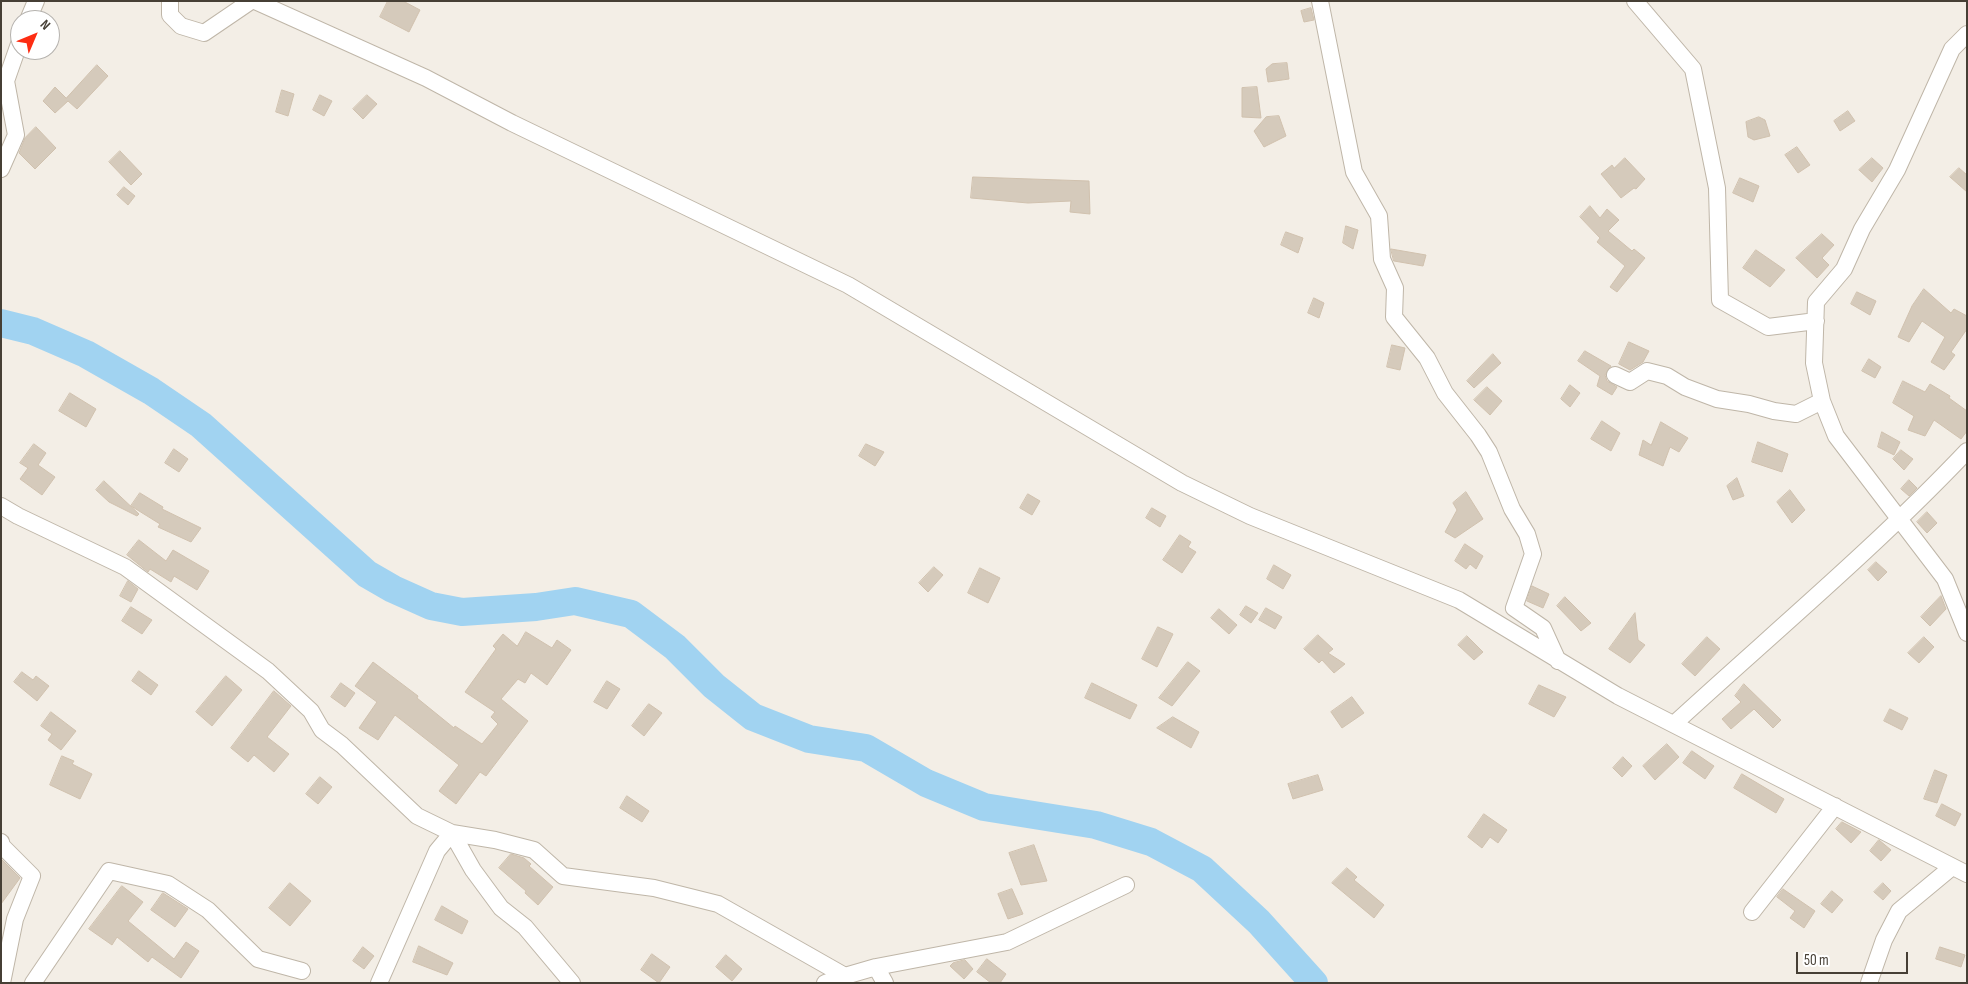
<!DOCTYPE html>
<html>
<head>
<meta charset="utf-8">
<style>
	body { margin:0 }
	#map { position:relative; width:1968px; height:984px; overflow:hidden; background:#f3eee6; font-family:"Sofia Sans Condensed",sans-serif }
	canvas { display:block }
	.frame { position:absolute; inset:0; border:2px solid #463f35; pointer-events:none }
	.north { position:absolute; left:10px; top:10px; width:50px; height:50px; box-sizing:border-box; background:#fff; border:1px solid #b5b2ae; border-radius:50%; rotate:45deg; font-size:14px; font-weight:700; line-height:20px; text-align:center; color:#463f35 }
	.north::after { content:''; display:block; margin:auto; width:18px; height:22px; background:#fd2d13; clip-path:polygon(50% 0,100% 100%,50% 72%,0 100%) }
	.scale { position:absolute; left:1796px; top:952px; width:112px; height:22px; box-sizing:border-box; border:2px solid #463f35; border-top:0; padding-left:6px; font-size:15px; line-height:18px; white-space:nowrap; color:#463f35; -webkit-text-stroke:4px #fff; paint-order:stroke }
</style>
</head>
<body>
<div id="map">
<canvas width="1968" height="984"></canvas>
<div class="frame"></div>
<div class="north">N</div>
<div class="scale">50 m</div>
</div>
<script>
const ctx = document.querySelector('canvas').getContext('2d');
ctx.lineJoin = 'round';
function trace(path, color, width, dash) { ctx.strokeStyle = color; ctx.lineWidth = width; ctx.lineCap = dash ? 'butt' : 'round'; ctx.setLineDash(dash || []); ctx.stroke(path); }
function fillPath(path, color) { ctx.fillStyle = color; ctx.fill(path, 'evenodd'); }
trace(new Path2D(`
	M1 323 33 331 86 354 151 391 201 425 367 574 393 589 431 606 462 612 536 607 575 601 631 614 675 647 714 686 753 717 809 739 866 748 926 783 984 807 1096 825 1151 842 1202 869 1259 922 1314 983`), '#a1d3f1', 28);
const building = new Path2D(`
	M388 1H403L420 10 409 32 380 17Z
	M1311 8 1314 20 1304 22 1301 11Z
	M1287 63 1289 79 1268 82 1266 69 1272 64Z
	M97 65 108 76 77 109 68 101 55 113 43 101 55 87 66 98Z
	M1257 87 1261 118 1242 117V88Z
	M282 90 294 94 288 116 276 112Z
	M320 95 332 101 324 116 313 110Z
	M367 95 377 104 363 119 353 109Z
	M1848 111 1855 121 1840 131 1834 121Z
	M1279 116 1286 136 1264 147 1254 131 1266 117Z
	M1759 117 1765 120 1770 136 1754 140 1748 137 1746 122Z
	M36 127 56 148 35 169 19 153 25 138Z
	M1797 147 1810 165 1798 173 1785 155Z
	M120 151 142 174 131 185 109 162Z
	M1625 158 1645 179 1636 189 1634 188 1621 198 1601 174 1612 165 1614 168Z
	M1872 158 1883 168 1872 182 1859 170Z
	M1959 168 1967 175V192L1950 177Z
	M973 177 1089 181 1090 214 1070 212 1071 201 1028 203 971 198Z
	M1740 178 1759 186 1753 202 1733 193Z
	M124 187 135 196 128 205 117 195Z
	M1590 206 1600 218 1607 209 1619 220 1608 231 1632 251 1634 249 1645 258 1617 292 1610 287 1625 266 1597 242 1600 238 1580 217Z
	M1346 226 1358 230 1353 249 1343 243Z
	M1286 232 1303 238 1298 253 1281 245Z
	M1822 234 1834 245 1822 258 1829 265 1817 278 1796 258Z
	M1391 249 1426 255 1423 266 1394 261Z
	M1756 250 1785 270 1770 287 1743 268Z
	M1924 289 1951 313 1954 309 1967 316V329L1951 352 1955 355 1944 370 1931 362 1945 337 1922 321 1909 342 1898 337 1912 306Z
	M1857 292 1876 301 1870 315 1851 304Z
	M1314 298 1324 303 1319 318 1308 313Z
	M1629 342 1649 351 1643 362 1630 370 1619 364Z
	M1392 345 1405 348 1400 370 1387 367Z
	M1585 351 1611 366 1605 375 1607 381 1617 387 1612 395 1597 386 1600 376 1578 361Z
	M1493 354 1501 363 1474 388 1467 381Z
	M1869 359 1881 367 1875 378 1862 371Z
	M1903 381 1925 392 1930 384 1950 396 1949 398 1967 411V431L1961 439 1934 420 1925 436 1908 430 1914 416 1893 403Z
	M1570 385 1580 393 1570 407 1561 399Z
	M1487 387 1502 401 1490 415 1474 400Z
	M70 393 96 409 86 427 59 411Z
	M1602 421 1620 433 1611 451 1591 439Z
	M1661 422 1688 438 1679 452 1670 447 1663 466 1639 455 1643 440 1651 445Z
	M1882 432 1900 442 1894 455 1878 447Z
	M1758 442 1788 454 1782 472 1752 462Z
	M34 444 46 453 38 465 55 477 42 495 20 479 28 468 20 463Z
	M866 444 884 452 875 466 859 456Z
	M174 449 188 459 179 472 165 463Z
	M1901 450 1913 459 1904 470 1893 459Z
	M1737 478 1744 496 1733 500 1727 486Z
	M1909 480 1917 488 1909 496 1901 489Z
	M104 481 139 514 137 516 109 502 96 490Z
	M1790 490 1805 510 1792 523 1777 502Z
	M1466 492 1483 519 1455 538 1445 532 1457 510 1453 503Z
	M140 493 163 507 162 509 201 528 191 542 158 527 160 524 131 506Z
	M1028 494 1040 501 1032 515 1020 508Z
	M1152 508 1166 516 1160 527 1146 518Z
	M1927 512 1937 523 1927 533 1917 522Z
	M1180 535 1191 542 1188 547 1196 552 1182 573 1163 560Z
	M139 540 166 561 173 550 209 571 197 590 174 576 171 582 150 569 148 572 127 555Z
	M1465 544 1483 556 1476 569 1470 564 1466 569 1455 561Z
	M1876 562 1887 572 1878 581 1868 570Z
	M1274 565 1291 575 1283 589 1267 579Z
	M934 567 943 575 928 592 919 583Z
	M980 568 1000 578 988 603 968 593Z
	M128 581 138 589 131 602 120 596Z
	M1532 586 1549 594 1543 608 1527 601Z
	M1941 596 1946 609 1930 626 1921 617Z
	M1565 597 1591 623 1581 631 1557 606Z
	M1246 606 1258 613 1251 623 1240 615Z
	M131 607 152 620 142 634 122 621Z
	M1266 608 1282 617 1275 629 1259 620Z
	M1219 609 1237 625 1229 634 1211 618Z
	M1635 613 1638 640 1645 645 1630 663 1609 649Z
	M1158 627 1173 634 1157 667 1142 659Z
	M526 632 552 648 557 640 571 650 547 685 531 673 525 683 518 679 501 699 528 721 486 776 480 772 456 804 439 791 459 765 395 715 378 740 359 728 377 702 355 686 373 662 418 696 417 698 454 728 455 726 482 744 498 724 491 717 495 712 465 692 496 649 493 646 503 634 517 646Z
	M1318 635 1333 649 1328 653 1345 664 1334 673 1322 660 1319 663 1304 649Z
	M1467 636 1483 652 1474 660 1458 645Z
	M1707 637 1720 649 1695 676 1682 664Z
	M1924 637 1934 647 1919 663 1908 653Z
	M1188 662 1200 671 1172 706 1159 698Z
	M139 671 158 685 151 695 132 681Z
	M22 672 33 680 36 676 49 686 37 701 14 682Z
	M226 676 242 690 212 726 196 712Z
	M607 681 620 689 607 709 594 702Z
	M341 683 355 693 345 707 331 697Z
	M1092 683 1137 705 1130 719 1085 698Z
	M1744 684 1781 720 1773 728 1754 709 1731 729 1722 719 1741 702 1735 696Z
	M1539 685 1566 697 1554 717 1529 704Z
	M274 691 291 706 267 737 289 754 274 772 254 755 248 762 231 748Z
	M1352 697 1364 713 1342 728 1331 712Z
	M649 704 662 713 644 736 632 726Z
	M1890 709 1908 718 1902 730 1884 721Z
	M51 712 76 731 61 750 48 740 52 734 41 726Z
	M1173 717 1199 732 1191 748 1157 728Z
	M1667 744 1679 757 1655 780 1643 766Z
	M1692 751 1714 766 1705 779 1683 763Z
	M62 756 74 761 72 764 92 774 80 799 50 785Z
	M1623 757 1632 766 1622 777 1613 768Z
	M1935 770 1947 775 1937 803 1924 799Z
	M1742 774 1784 799 1776 813 1734 788Z
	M1318 775 1323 790 1293 799 1288 784Z
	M320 777 332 787 318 804 306 794Z
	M627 796 649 811 642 822 620 808Z
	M1942 804 1961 814 1955 826 1936 816Z
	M1484 814 1507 830 1498 843 1490 837 1482 848 1468 837Z
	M1842 822 1861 832 1851 843 1836 829Z
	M1879 840 1891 850 1881 861 1870 851Z
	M1034 845 1047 881 1021 885 1009 853Z
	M511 854 524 858 531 864 529 866 553 887 538 905 525 893 526 891 499 868Z
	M1 859 20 878 1 904Z
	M1347 868 1357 877 1354 880 1384 905 1374 918 1332 883Z
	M290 883 311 901 290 926 269 908Z
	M1883 883 1891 891 1883 900 1874 892Z
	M122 886 143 902 128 921 174 959 186 942 199 951 181 978 152 957 148 962 117 937 112 945 89 929Z
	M1012 889 1023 914 1008 919 998 894Z
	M1783 889 1815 911 1804 928 1790 918 1795 911 1777 897Z
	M1832 891 1843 900 1832 913 1821 904Z
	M163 893 188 909 175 927 151 910Z
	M442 906 468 921 462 934 435 920Z
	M419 946 453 963 447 975 413 962Z
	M363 947 374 956 364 969 353 961Z
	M1940 947 1965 955 1961 967 1936 959Z
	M652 954 670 967 659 983 641 970Z
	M726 955 742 969 732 981 716 967Z
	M987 959 1006 974 1000 983H991L977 972Z
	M965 960 973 969 964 979 950 966 953 963Z`);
fillPath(building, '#d5cabb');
trace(building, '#d0c1ae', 1);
const minor = new Path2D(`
	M170 1V15L181 26 204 33 251 1
	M255 1 426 78 512 123 848 285 1182 483 1250 516 1459 600 1618 696 1967 874
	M1320 1 1354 172 1379 216 1382 259 1395 288 1394 317 1427 358 1445 393 1478 435 1489 452 1512 509 1527 534 1533 554 1514 608 1543 628 1558 661
	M1635 1 1693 69 1717 188 1720 300 1768 327 1816 321
	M28 20 36 1
	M1967 34 1952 49 1897 170 1862 229 1844 269 1816 302 1814 363 1822 401 1836 436 1945 579 1967 633
	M1 169 16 135 6 81 20 41
	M1615 375 1630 382 1647 371 1667 376 1685 387 1717 399 1749 404 1774 411 1796 414 1822 401
	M1 506 18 516 125 567 268 671 311 711 322 730 342 745 417 816 452 833 495 840 534 850 563 876 654 888 718 904 845 976 876 967 885 983
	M1674 724C1772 634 1875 548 1967 451
	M1 842 2 846 32 876 15 919 2 983
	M1752 912 1835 806
	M876 967 1007 942 1126 885
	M33 983 109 871 168 884 208 910 258 959 302 971
	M379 983 437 851 452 833 473 870 501 908 525 927 572 983
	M825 983 845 976
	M1869 983 1884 940 1899 911 1952 867`);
trace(minor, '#bfb6a8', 18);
trace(minor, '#fff', 16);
</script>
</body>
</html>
